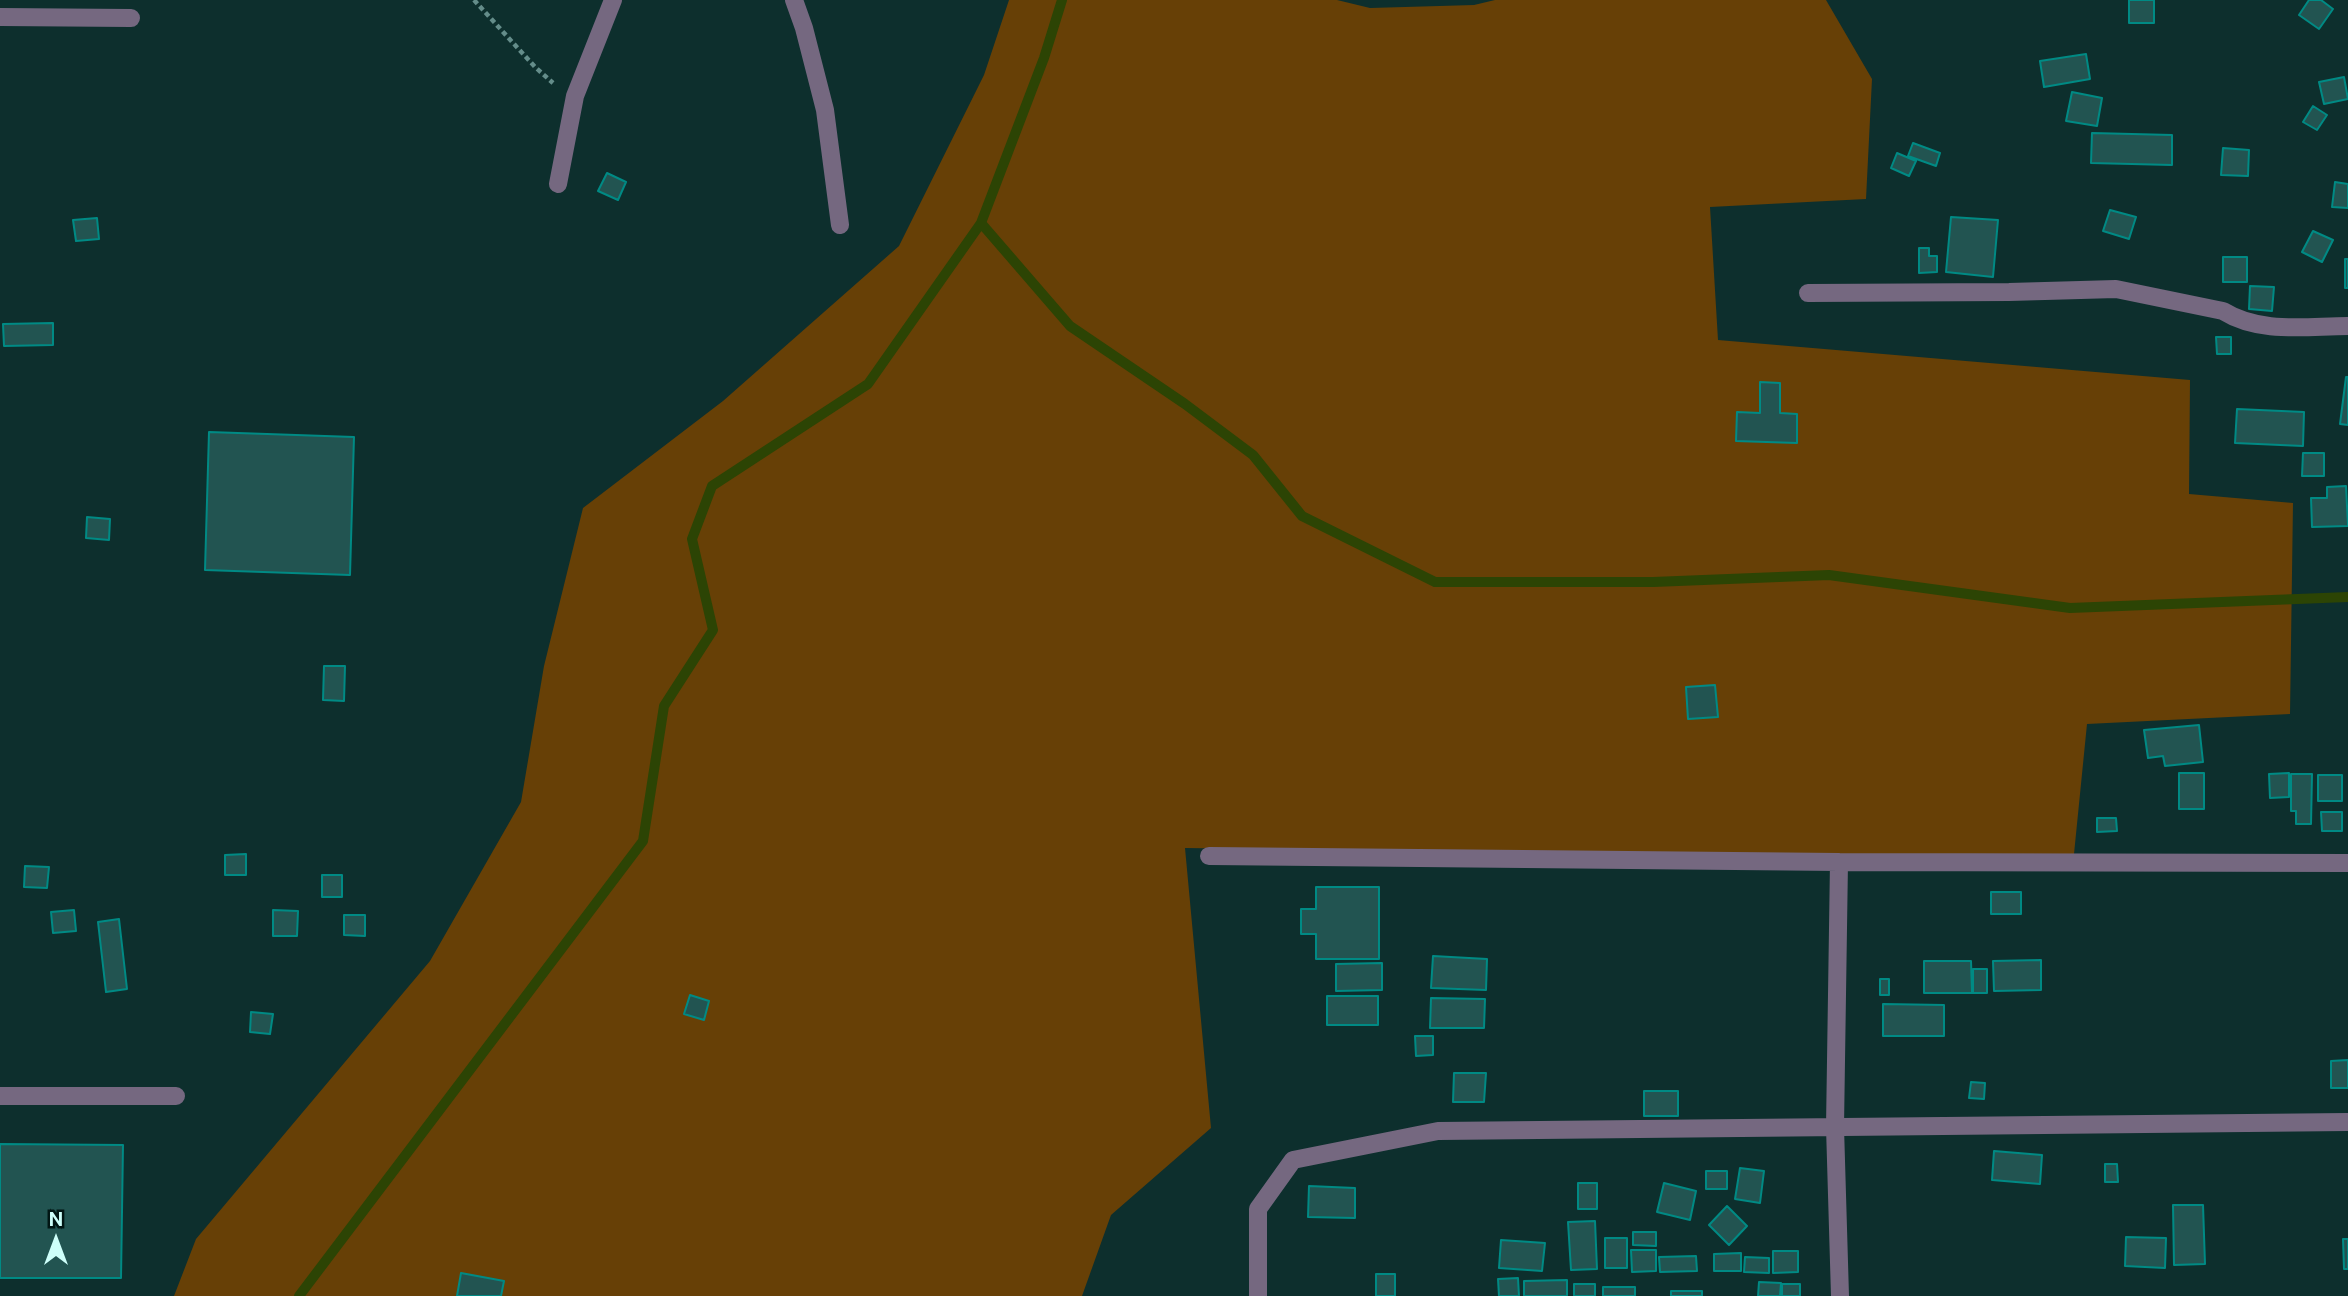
<!DOCTYPE html>
<html>
<head>
<meta charset="utf-8">
<style>
	body { margin:0 }
	#map { position:relative; width:2348px; height:1296px; overflow:hidden; background:#0d2f2d; font-family:"Public Sans",sans-serif }
	canvas { display:block }
	.north { position:absolute; left:21px; top:1205px; width:70px; height:70px; -webkit-text-stroke:5px #011614; paint-order:stroke; rotate:0deg; font-size:19px; font-weight:700; line-height:28px; text-align:center; color:#cefffa }
	.north::after { content:''; display:block; margin:auto; width:24px; height:32px; background:#cefffa; clip-path:polygon(50% 0,100% 100%,50% 72%,0 100%) }
</style>
</head>
<body>
<div id="map">
<canvas width="2348" height="1296"></canvas>
<div class="north">N</div>
</div>
<script>
const ctx = document.querySelector('canvas').getContext('2d');
ctx.lineJoin = 'round';
function fillPath(path, color) { ctx.fillStyle = color; ctx.fill(path, 'evenodd'); }
function trace(path, color, width, dash) { ctx.strokeStyle = color; ctx.lineWidth = width; ctx.lineCap = dash ? 'butt' : 'round'; ctx.setLineDash(dash || []); ctx.stroke(path); }
fillPath(new Path2D(`
	M1009 0H1337L1370 8 1474 5 1495 0H1826L1872 79 1866 199 1710 207 1718 340 2190 380 2189 494 2293 503 2290 714 2087 724 2073 864 1858 857 1185 848 1211 1128 1111 1215 1082 1296H174L196 1239 430 961 521 802 544 666 583 508 723 401 899 246 984 75Z`), '#674006');
trace(new Path2D(`
	M981 223 1070 326 1185 404 1253 455 1302 516 1435 582H1653L1829 575 2070 608 2348 597
	M299 1296 643 841 664 706 713 630 692 539 712 486 868 384 981 223 1044 58 1062 0`), '#2c4404', 10);
const building = new Path2D(`
	M2129 0H2154V23H2129Z
	M2309 0H2321L2333 9 2319 29 2299 15Z
	M2086 54 2090 79 2044 87 2040 61Z
	M2344 77 2348 99 2324 104 2319 82Z
	M2072 92 2102 98 2097 126 2066 121Z
	M2313 106 2327 115 2317 130 2303 122Z
	M2092 133 2172 135V165L2091 163Z
	M1913 143 1940 153 1936 166 1908 156Z
	M2223 148 2249 150 2248 176 2221 175Z
	M1897 153 1916 161 1909 176 1891 168Z
	M607 173 626 182 618 200 598 191Z
	M2335 182 2348 184V208L2332 207Z
	M2110 210 2136 217 2129 239 2103 231Z
	M1951 217 1998 220 1993 277 1946 272Z
	M97 218 99 239 76 241 73 220Z
	M2313 231 2333 240 2322 262 2302 252Z
	M1919 248H1929V256H1937V272L1919 273Z
	M2223 257H2247V282H2223Z
	M2345 259H2348V288H2345Z
	M2250 286 2274 287 2272 311 2249 309Z
	M53 323V345L4 346 3 324Z
	M2216 337H2231V354H2217Z
	M2346 377H2348V425L2340 424Z
	M1760 382 1780 383V413L1797 414V443L1736 441 1737 412 1760 413Z
	M2237 409 2304 412 2303 446 2235 443Z
	M209 432 354 437 350 575 205 570Z
	M2303 453H2324V476H2302Z
	M2346 486 2348 526 2312 527 2311 498H2327V487Z
	M87 517 110 519 109 540 86 538Z
	M324 666H345L344 701 323 700Z
	M1715 685 1718 717 1688 719 1686 687Z
	M2199 725 2203 762 2165 766 2163 756 2148 758 2144 730Z
	M2179 773H2204V809H2179Z
	M2289 773V797L2270 798 2269 774Z
	M2291 774H2312L2311 824H2296V811H2291Z
	M2318 775H2342V801H2318Z
	M2321 812H2342V831H2322Z
	M2097 818H2116L2117 831 2097 832Z
	M246 854V875H225V855Z
	M25 866 49 867 47 888 24 887Z
	M322 875H342V897H322Z
	M1316 887H1379V959H1316V934H1301V909H1316Z
	M1991 892H2021V914H1991Z
	M74 910 76 931 53 933 51 912Z
	M273 910 298 911 297 936H273Z
	M344 915H365V936L344 935Z
	M119 919 127 989 106 992 98 922Z
	M1433 956 1487 959 1486 990 1431 988Z
	M2041 960V990L1994 991 1993 961Z
	M1924 961H1971L1972 993H1924Z
	M1382 963V990L1336 991V964Z
	M1973 969H1987V993H1973Z
	M1880 979H1889V995H1880Z
	M690 995 709 1001 704 1020 684 1014Z
	M1327 996H1378V1025H1327Z
	M1431 998 1485 999 1484 1028H1430Z
	M1883 1004 1944 1005V1036H1883Z
	M251 1012 273 1014 270 1034 250 1032Z
	M1415 1036H1433V1055L1416 1056Z
	M2348 1060V1088H2331V1061Z
	M1454 1073H1486L1484 1102H1453Z
	M1971 1082 1985 1083 1984 1099 1969 1098Z
	M1644 1091H1678V1116H1644Z
	M0 1144 123 1145 121 1278H0Z
	M1994 1151 2042 1155 2040 1184 1992 1180Z
	M2105 1164H2117L2118 1182H2105Z
	M1740 1168 1764 1171 1760 1203 1735 1199Z
	M1706 1171H1727V1189H1706Z
	M1578 1183H1597V1209H1578Z
	M1664 1183 1696 1191 1690 1220 1657 1212Z
	M1309 1186 1355 1188V1218L1308 1217Z
	M2173 1205H2203L2205 1264 2174 1265Z
	M1727 1206 1747 1226 1729 1245 1709 1225Z
	M1595 1221 1597 1269 1571 1270 1568 1222Z
	M1633 1232H1656V1246L1633 1245Z
	M2126 1237 2166 1238 2165 1268 2125 1266Z
	M1605 1238H1627V1268H1605Z
	M2343 1239H2348V1269H2344Z
	M1501 1240 1545 1243 1542 1271 1499 1268Z
	M1631 1250H1656V1271L1632 1272Z
	M1773 1251H1798V1272L1773 1273Z
	M1741 1253V1271H1714V1254Z
	M1696 1256 1697 1271 1660 1272 1659 1257Z
	M1745 1257 1769 1258V1273L1744 1272Z
	M461 1273 504 1281 501 1296H457Z
	M1376 1274H1395V1296H1376Z
	M1518 1278 1519 1296H1499L1498 1279Z
	M1567 1280V1296H1524V1281Z
	M1759 1282 1781 1283 1780 1296H1758Z
	M1574 1284H1595V1296H1574Z
	M1782 1284H1800V1296H1782Z
	M1603 1287H1635V1296H1603Z
	M1671 1291H1702V1296H1671Z`);
fillPath(building, '#225451');
trace(building, '#008a84', 2);
trace(new Path2D(`
	M474 0 535 67 553 83`), '#648d8a', 4.5, [5, 3.5]);
trace(new Path2D(`
	M794 0 804 28 825 110 840 225
	M0 17 131 18
	M558 184 575 96 613 0
	M1808 293 2009 292 2116 289 2223 311C2260 334 2306 326 2348 326
	M1209 856 1839 862 2348 863
	M1839 862 1835 1127 1840 1296
	M0 1096H176
	M1258 1296V1209L1293 1160 1438 1131 2348 1122`), '#756880', 18);
</script>
</body>
</html>
